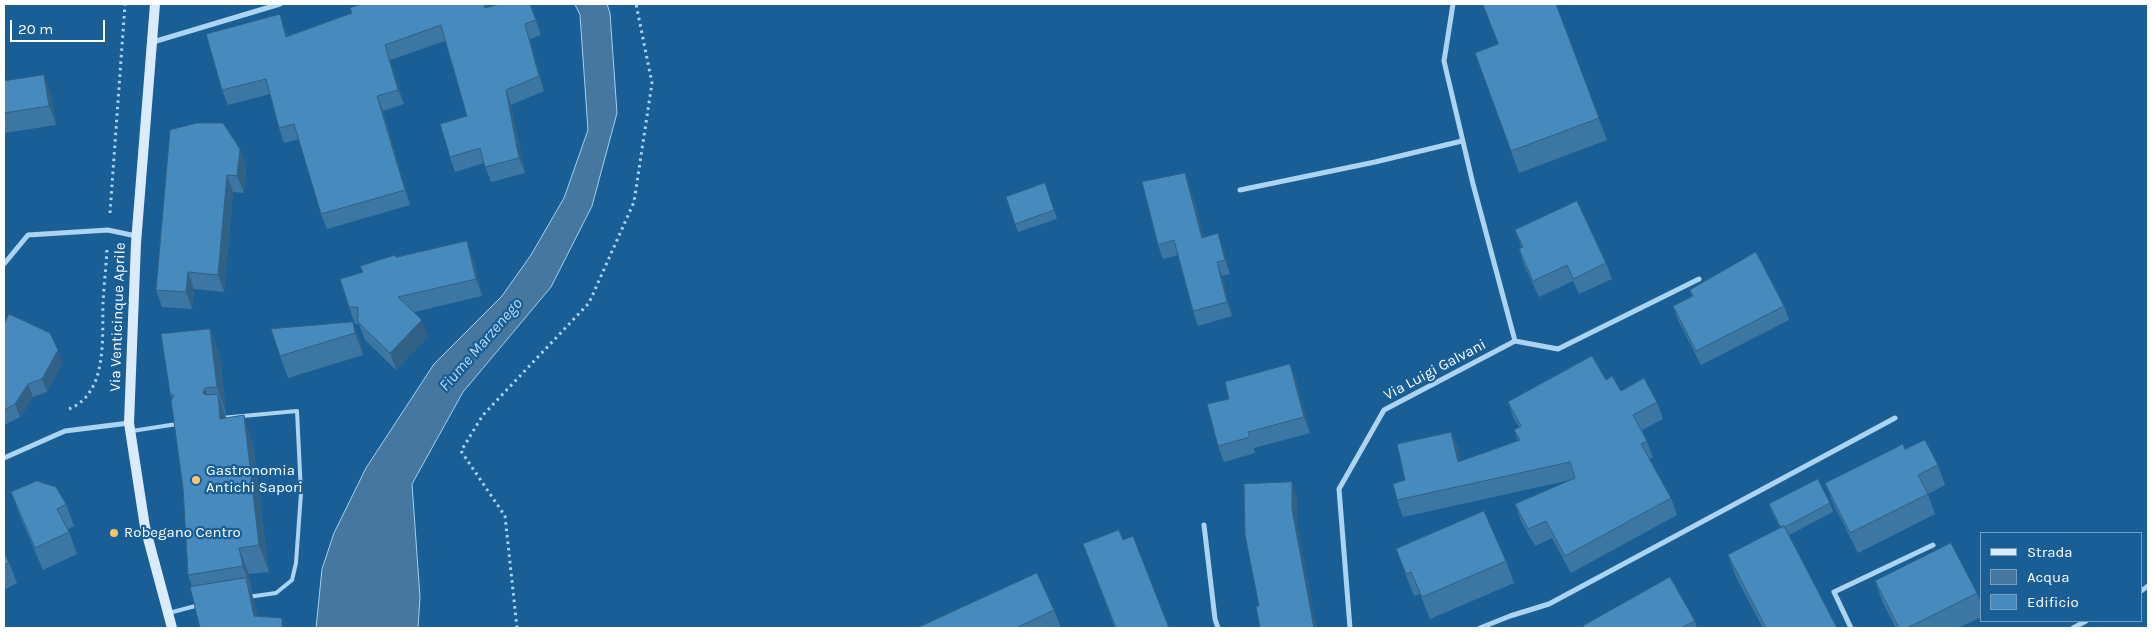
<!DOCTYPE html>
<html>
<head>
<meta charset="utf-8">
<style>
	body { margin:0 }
	#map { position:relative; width:2152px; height:632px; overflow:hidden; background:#195f96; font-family:Karla,sans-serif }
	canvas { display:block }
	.frame { position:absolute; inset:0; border:5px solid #fff; pointer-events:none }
	.legend { position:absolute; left:1980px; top:532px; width:162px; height:90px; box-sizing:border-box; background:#195f96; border:1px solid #759fc0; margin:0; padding:6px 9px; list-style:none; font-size:15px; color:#fff }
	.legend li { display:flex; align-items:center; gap:10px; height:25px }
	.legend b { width:25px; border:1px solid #759fc0 }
	.scale { position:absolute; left:10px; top:20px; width:95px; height:22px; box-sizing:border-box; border:2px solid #fff; border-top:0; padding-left:6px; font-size:15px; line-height:18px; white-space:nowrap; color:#fff; -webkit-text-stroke:4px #195f96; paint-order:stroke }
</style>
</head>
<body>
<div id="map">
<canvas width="2152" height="632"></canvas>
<div class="frame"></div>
<ul class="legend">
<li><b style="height:6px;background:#daecfb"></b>Strada</li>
<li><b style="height:14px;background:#46779e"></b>Acqua</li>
<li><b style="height:14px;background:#468abe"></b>Edificio</li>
</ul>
<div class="scale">20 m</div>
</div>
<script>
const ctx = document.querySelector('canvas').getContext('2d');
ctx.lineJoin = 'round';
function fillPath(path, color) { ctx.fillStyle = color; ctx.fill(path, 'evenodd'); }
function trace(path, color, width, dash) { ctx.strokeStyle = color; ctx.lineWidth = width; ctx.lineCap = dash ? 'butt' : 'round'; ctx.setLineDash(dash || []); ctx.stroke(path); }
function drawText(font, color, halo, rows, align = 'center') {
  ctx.font = font + ' Karla,sans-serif'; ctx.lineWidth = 4.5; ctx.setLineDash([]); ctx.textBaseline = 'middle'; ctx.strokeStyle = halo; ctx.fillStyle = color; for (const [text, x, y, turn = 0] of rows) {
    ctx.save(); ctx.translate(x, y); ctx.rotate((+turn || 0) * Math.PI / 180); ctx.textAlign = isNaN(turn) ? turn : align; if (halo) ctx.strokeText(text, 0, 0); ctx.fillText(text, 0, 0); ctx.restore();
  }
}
const water = new Path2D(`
	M575 4H607L610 13 617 113 592 206 551 287 463 392 412 484 420 597 418 628H316L322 569 334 533 366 468 434 364 502 296 531 255 564 198 588 130 580 15Z`);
fillPath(water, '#46779e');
trace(water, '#9fd0f2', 1);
trace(new Path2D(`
	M110 213 125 4
	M69 409C108 393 102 338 103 303 104 285 106 267 107 249
	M517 628 505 516 461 451 483 415 589 303 634 202 652 83 636 4`), '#acd3f0', 3, [2.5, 4]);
trace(new Path2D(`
	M221 418 297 411 301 493 296 563 292 580 276 593 248 597
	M132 431 177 424
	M169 613 199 605`), '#acd3f0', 4);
trace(new Path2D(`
	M153 42 280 4
	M1240 190 1375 162 1462 141
	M4 264 28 235 108 230 136 236
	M1515 341 1558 349 1699 279
	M4 458 65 431 129 423
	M1204 525 1215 619 1218 628
	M2141 591 2148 586
	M1350 628 1339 489 1384 410 1515 341 1473 184 1444 61 1453 4
	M1480 628 1510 616 1549 604 1895 418
	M1851 628 1834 592 1933 545
	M2073 628 2086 621`), '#acd3f0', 5);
trace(new Path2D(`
	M155 4 136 243 129 423 145 527 172 628`), '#daecfb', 10);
fillPath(new Path2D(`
	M530 4 541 35 530 39 544 91 511 105 525 173 491 182 484 163 455 172 450 157 467 116 445 41 390 60 404 104 383 111 410 205 327 229 321 214 299 139 284 143 279 128 270 94 228 105 222 90 285 29 287 36 352 13 485 8Z
	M1556 4 1607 140 1519 173 1475 53 1498 45Z
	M4 81 51 94 56 125 4 133Z
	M240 149 246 166 244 193 233 192 224 292 194 289 192 309 162 307 156 290Z
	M1185 173 1190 187 1204 237 1223 248 1230 274 1222 276 1232 316 1198 326 1193 311 1178 255 1163 259 1158 245Z
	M1045 183 1057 219 1018 232 1006 197Z
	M1515 230 1606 263 1612 279 1579 294 1573 281 1539 297 1524 265 1519 249 1522 248Z
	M396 257 473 258 482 296 414 312 428 337 396 370 365 340 359 324H355L349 307Z
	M1690 290 1784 306 1789 320 1701 365 1678 320 1673 306 1692 296Z
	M353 322 361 344 363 355 288 378 280 356Z
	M4 325 62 363 47 392 33 397 20 417 4 425Z
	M210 329 220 356 226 413 225 414 226 418 253 442 269 572 249 574 252 593H251L254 600 257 617 200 628 192 587 188 575 183 488 172 399 170 393Z
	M1290 364 1296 380 1310 433 1254 448 1255 453 1224 462 1218 446 1229 399Z
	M1606 380 1621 391 1657 402 1663 419 1642 430 1647 441 1653 458 1650 459 1671 498 1677 515 1571 573 1552 538 1535 546 1521 521 1515 504 1570 480 1403 517 1397 500 1405 480 1451 432 1458 448 1460 461 1518 441 1514 430 1519 427 1514 419 1508 402Z
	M1905 449 1938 465 1945 485 1928 494 1935 514 1858 553 1833 503 1825 483Z
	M11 492 66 504 74 526 68 529 77 554 43 570 19 514Z
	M1830 503 1833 512 1789 535 1837 628H1763L1736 577 1728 555 1780 528 1772 512 1769 504Z
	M1123 540 1169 628H1115L1083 544Z
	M1396 549 1506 561 1514 583 1430 619 1420 594 1414 596Z
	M4 553 9 562 17 583 4 590Z
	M1875 581 1977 593 1981 603V617L1958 628H1896L1883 603Z
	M1054 610 1061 628H917Z
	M1695 621 1697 628H1584L1583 626Z`), '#3c77a3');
fillPath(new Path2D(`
	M280 14 285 29 291 52 286 37Z
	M525 24 530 39 544 91 539 76Z
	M385 45 390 60 404 104 398 90Z
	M44 75 51 94 56 125 49 106Z
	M506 90 511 105 525 173 519 158Z
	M377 96 383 111 410 205 405 190Z
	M240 149 246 166 244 193 237 176Z
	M1185 173 1190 187 1208 252 1202 238Z
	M227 175 233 192 224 292 218 275Z
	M1218 233 1223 248 1230 274 1225 260Z
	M467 241 473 258 482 296 476 279Z
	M1217 262 1222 276 1232 316 1227 302Z
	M188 272 194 289 192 309 186 292Z
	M422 320 428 337 396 370 390 353Z
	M353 322 361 344 363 355 355 333Z
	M210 329 220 356 226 413 217 387Z
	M58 350 62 363 47 392 42 379Z
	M1290 364 1296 380 1310 433 1304 417Z
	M28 384 33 397 20 417 15 404Z
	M205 388 214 415 203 393Z
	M218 394 227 421 220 419Z
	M244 415 253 442 269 572 259 545Z
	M1451 432 1458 448 1464 478 1458 462Z
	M1292 482 1297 496V523L1317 628H1314L1292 509Z
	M239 548 249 574 252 593 243 566Z
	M246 578 254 600 260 628 254 616Z
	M282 618 286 628H282Z`), '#316185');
const building = new Path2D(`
	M362 4H484L485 8 499 4H530L536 20 525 24 539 76 506 90 519 158 485 167 480 148 450 157 440 124 467 116 441 25 385 45 398 90 377 96 405 190 321 214 294 124 279 128 266 79 222 90 206 34 280 14 286 37 352 13 350 8Z
	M1483 4H1556L1599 118 1511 151 1475 53 1498 44Z
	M44 75 49 106 4 113V81Z
	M197 123H223L240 149 237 176 227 175 218 275 188 272 186 292 156 290 170 130Z
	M1185 173 1202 238 1218 233 1225 260 1217 262 1227 302 1193 311 1174 240 1158 245 1142 182Z
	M1045 183 1054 210 1015 224 1006 197Z
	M1577 201 1606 263 1573 279 1567 265 1533 281 1519 249 1523 247 1515 230Z
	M467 241 476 279 398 297 422 320 390 353 358 322V307H349L340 279 363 272 360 266 395 255 396 257Z
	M1756 252 1784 306 1696 351 1673 306 1693 296 1690 290Z
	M9 314 50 333 58 350 42 379 28 384 15 404 4 410V325Z
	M353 322 355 333 280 356 271 329Z
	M210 329 217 387 205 388 203 393 206 395 218 394 220 419 244 415 259 545 239 548 243 566 188 575 183 488 171 400 174 396 170 393 161 334Z
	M1592 356 1606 380 1612 376 1621 391 1644 378 1657 402 1633 415 1647 441 1641 444 1671 498 1565 556 1546 521 1528 529 1515 504 1575 478 1570 462 1397 500 1393 484 1405 480 1397 444 1451 432 1458 462 1520 440 1514 430 1521 426 1508 402Z
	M1290 364 1304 417 1248 432 1250 437 1218 446 1207 404 1229 399 1225 382Z
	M1925 440 1938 465 1918 475 1928 494 1850 533 1825 483 1903 444 1905 449Z
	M1818 479 1830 503 1785 527 1784 526 1781 528 1769 504Z
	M37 481 56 487 66 504 57 509 69 532 35 548 11 492Z
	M1292 482V509L1314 628H1260L1256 606H1259L1245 535 1244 484Z
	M1484 511 1506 561 1422 597 1411 572 1406 574 1396 549Z
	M1784 526 1837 628H1766L1728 555Z
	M1119 530 1123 540 1133 536 1169 628H1116L1083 544Z
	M1951 543 1977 593 1907 628H1899L1875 581Z
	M4 553 9 562 4 565Z
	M1037 573 1054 610 1016 628H917Z
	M1670 577 1695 621 1681 628H1585L1583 626Z
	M246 578 254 616 282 618V628H200L190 587Z`);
fillPath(building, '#468abe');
trace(building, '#316185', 1);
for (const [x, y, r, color] of [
	[196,480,5,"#ffc36b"],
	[114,533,5,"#ffc36b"]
]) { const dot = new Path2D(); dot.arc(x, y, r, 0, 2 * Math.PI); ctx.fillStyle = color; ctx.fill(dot); trace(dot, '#195f96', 2); }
drawText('15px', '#fff', '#195f96', [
	["Via Venticinque Aprile",118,317,-88],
	["Via Luigi Galvani",1435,370,-28]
]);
drawText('15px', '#fff', '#195f96', [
	["Gastronomia",206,471],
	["Antichi Sapori",206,488],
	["Robegano Centro",124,533]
], 'left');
drawText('italic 16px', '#b8dcf7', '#195f96', [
	["Fiume Marzenego",481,345,-49]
]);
</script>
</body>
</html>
